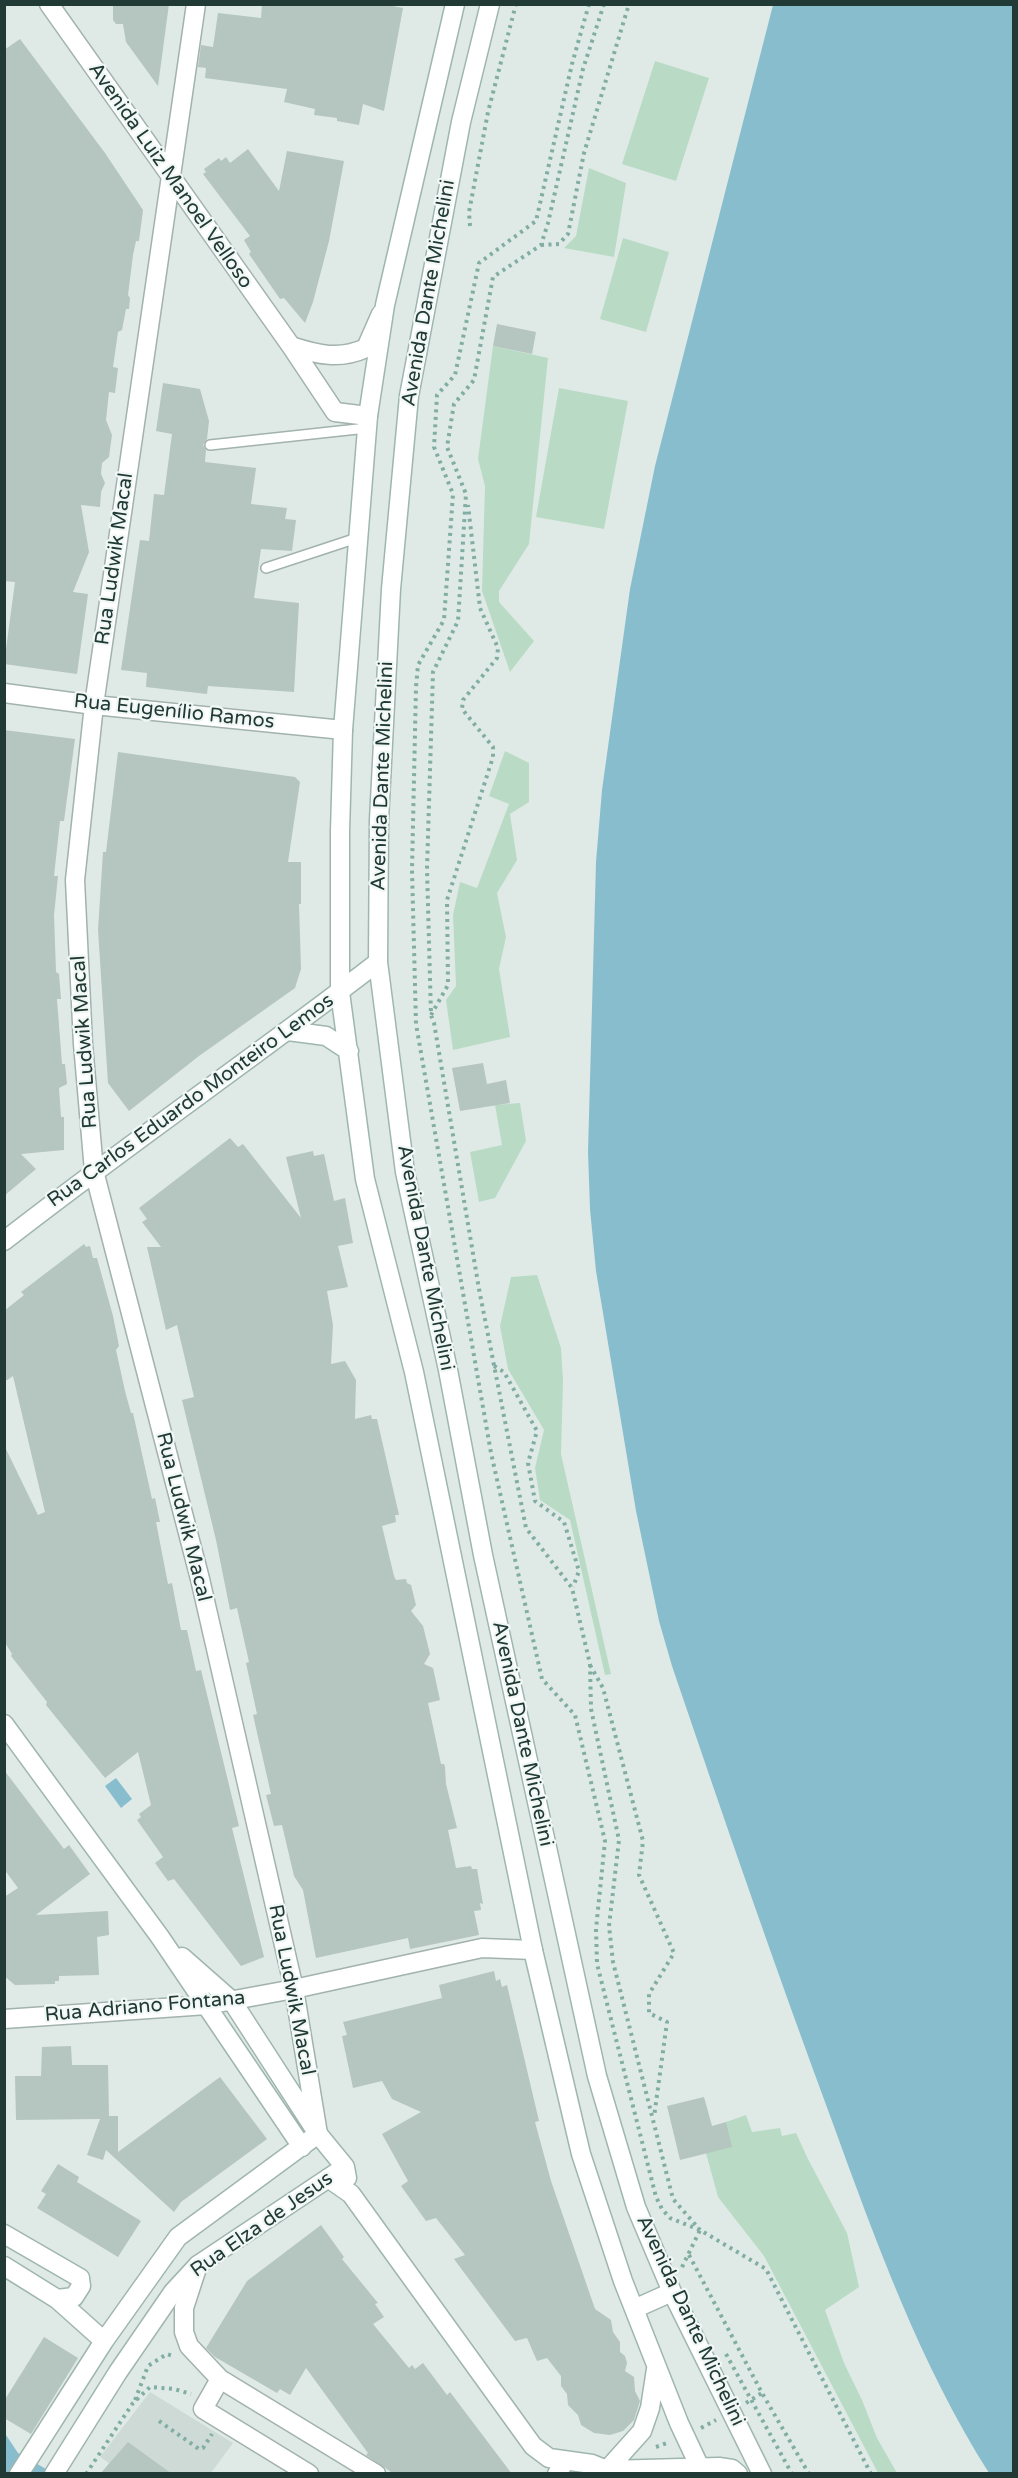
<!DOCTYPE html>
<html>
<head>
<meta charset="utf-8">
<style>
	body { margin:0 }
	#map { position:relative; width:1018px; height:2478px; overflow:hidden; background:#dfeae6; font-family:"Varela Round",sans-serif }
	canvas { display:block }
	.frame { position:absolute; inset:0; border:6px solid #213a35; pointer-events:none }
</style>
</head>
<body>
<div id="map">
<canvas width="1018" height="2478"></canvas>
<div class="frame"></div>
</div>
<script>
const ctx = document.querySelector('canvas').getContext('2d');
ctx.lineJoin = 'round';
function fillPath(path, color) { ctx.fillStyle = color; ctx.fill(path, 'evenodd'); }
function trace(path, color, width, dash) { ctx.strokeStyle = color; ctx.lineWidth = width; ctx.lineCap = dash ? 'butt' : 'round'; ctx.setLineDash(dash || []); ctx.stroke(path); }
function drawText(font, color, halo, rows, align = 'center') {
  ctx.font = font + ' "Varela Round",sans-serif'; ctx.lineWidth = 4.5; ctx.setLineDash([]); ctx.textBaseline = 'middle'; ctx.strokeStyle = halo; ctx.fillStyle = color; for (const [text, x, y, turn = 0] of rows) {
    ctx.save(); ctx.translate(x, y); ctx.rotate((+turn || 0) * Math.PI / 180); ctx.textAlign = isNaN(turn) ? turn : align; if (halo) ctx.strokeText(text, 0, 0); ctx.fillText(text, 0, 0); ctx.restore();
  }
}
fillPath(new Path2D(`
	M150 2392 233 2443 211 2473H102L109 2463 100 2457Z`), '#cedad5');
fillPath(new Path2D(`
	M655 61 709 78 676 181 622 164Z
	M589 168 626 183 614 257 564 248 576 236Z
	M623 238 669 252 646 332 600 319Z
	M493 346 548 358 529 544 499 591V602L534 641 510 672 482 591 485 486 478 459Z
	M559 388 628 401 604 529 536 517Z
	M505 751 529 763V802L510 814 517 860 497 893 506 937 499 969 510 1037 453 1050 446 1000 456 986 453 915 460 882 477 888 509 804 489 796Z
	M520 1103 526 1141 495 1198 479 1202 470 1152 502 1145 495 1105Z
	M537 1275 561 1348 563 1381 561 1454 611 1674 605 1675 570 1520 540 1500 535 1468 544 1430 508 1369 500 1326 511 1277Z
	M746 2115 752 2132 780 2128 782 2136 796 2133 808 2159 847 2233 859 2287 825 2310 844 2363 862 2400 877 2438 897 2473H878L764 2256 718 2197 706 2153 726 2122Z`), '#b9dbc5');
fillPath(new Path2D(`
	M773 5H1013V2473H989C920 2364 876 2242 832 2121 776 1970 724 1819 672 1666L659 1621 636 1511 596 1271 590 1209 588 1152 596 862 602 790 630 589 655 466Z
	M116 1778 132 1799 121 1808 105 1786Z
	M4 2432 18 2453 53 2473H5Z`), '#88bdce');
fillPath(new Path2D(`
	M113 4H169L158 86 126 42 123 24H116L113 20Z
	M262 4H382L403 8 384 111 363 104 359 125 337 121V118L314 115 315 109 284 102 287 89 205 78 206 68 198 67 201 45 213 47 218 13 261 18Z
	M20 39 105 153 143 210 139 241H136L133 255 128 295 130 298 129 309H126L122 330 118 332 113 367 118 368 115 393 109 392 106 420 112 435 109 457 102 463 101 474 105 483 101 492 100 507 81 505 89 552 73 592 88 594 77 674 4 664 15 582 4 581V50Z
	M248 149 279 191 287 151 344 161 329 241 313 302 305 323 284 298 280 299 249 254 251 252 244 240 250 236 203 174 206 172 204 169 219 158 221 161 226 157 230 163Z
	M497 324 536 332 532 354 493 346Z
	M163 383 200 389 209 421 207 439 203 445 206 450 205 462 256 468 251 504 287 508 285 519 296 520 292 551 261 549 254 598 299 603 294 692 208 686 207 694 146 687 147 673 121 670 140 540 149 541 154 494 164 495 172 434 156 431Z
	M4 730 75 739 64 821H60L54 876H58L54 915 56 972 59 974 61 999H57L62 1064H65L67 1084 59 1088 61 1117H64V1150L21 1154 36 1169 4 1196Z
	M118 752 295 777 300 782 288 862H301V904H299L301 969 295 988 199 1056 129 1111 108 1083 98 930 103 852H106Z
	M483 1063 487 1084 506 1080 510 1103 460 1111 452 1068Z
	M230 1138 238 1147 243 1144 301 1218 286 1157 313 1151 314 1156 324 1154 334 1201 345 1198 353 1243 338 1246 348 1287 327 1291 333 1325 331 1364 345 1361 356 1380 355 1419 371 1415 372 1419H377L399 1515H395L396 1522 382 1526 394 1576 396 1580 406 1579 407 1583 411 1585 416 1605 411 1611 423 1626 430 1654 424 1664 433 1668 440 1700 428 1703 441 1764H444L445 1767 446 1784 457 1828 448 1830 456 1868 471 1866 472 1869H477L483 1904 480 1903 481 1910 474 1911 479 1935 410 1949 408 1938 316 1958 303 1890 294 1876 282 1825 274 1826 266 1795 271 1794 253 1715 257 1714 246 1663 249 1662 237 1608 230 1610 216 1540 182 1400 194 1397 177 1325 166 1330 147 1247H161L142 1222 147 1219 139 1208Z
	M84 1244 86 1247 90 1246 93 1258H97L113 1316 119 1346 116 1350 125 1391 131 1413H133L152 1499 155 1498 160 1522H156L168 1584 172 1583 181 1630H187L196 1671 201 1670 239 1826 232 1828 264 1957 241 1966 174 1879 168 1881 155 1863 163 1857 137 1820 141 1817 139 1814 151 1805 138 1752 105 1778 46 1705 47 1702 11 1656 12 1654 4 1641V1445L38 1515 45 1512 13 1376 4 1382V1311L24 1295 21 1292Z
	M4 1770 64 1849 69 1845 90 1874 36 1915 108 1911 109 1935 97 1937 99 1975 59 1976V1981H55V1984L15 1985 4 1976V1897L18 1888 4 1869Z
	M494 1971 496 1981 500 1979 502 1987 507 1985 539 2121 535 2122 551 2181 595 2309 611 2320 613 2332 620 2342V2352L625 2356 627 2363 625 2371 634 2377 635 2391 640 2401 634 2420 623 2431 610 2435 594 2433 581 2425 578 2415 568 2405 567 2394 561 2386V2376L547 2358 537 2361 527 2338 515 2341 454 2259 465 2255 436 2218 426 2221 401 2186 408 2181 382 2134 421 2112 392 2099 382 2081 353 2088 342 2036 347 2035 343 2022 442 1998 439 1985Z
	M71 2046 72 2065H108L109 2116H118V2152L220 2077 267 2139 181 2202 174 2212 106 2150 103 2160 87 2155 100 2119 16 2120 15 2076H41L42 2047Z
	M704 2097 712 2126 726 2122 732 2147 680 2160 667 2106Z
	M58 2164 79 2177 77 2182 141 2221 118 2257 37 2208 46 2194 41 2191Z
	M321 2225 344 2257 342 2259 378 2303 375 2304 384 2317 373 2324 409 2368 412 2365 415 2369 423 2363 447 2395 450 2392 512 2474H394L366 2455 368 2453 306 2368 290 2395 280 2389 277 2393 215 2357 206 2348 247 2281Z
	M44 2337 78 2358 31 2434 4 2418V2401Z
	M128 2442 172 2474H100Z`), '#b5c5c0');
const lane = new Path2D(`
	M210 445 367 428
	M266 568 357 538`);
const street = new Path2D(`
	M49 4 291 346 335 412 368 416
	M196 4 94 705 75 880 83 1044 94 1171 200 1579 294 1989 318 2134
	M291 346C318 355 340 360 366 348L381 314
	M4 693 94 705 343 730
	M4 2019 207 2005 294 1989 482 1948 533 1950
	M198 2265 184 2308V2332L189 2346 220 2379 376 2474
	M220 2379 203 2409 309 2474
	M557 2474 565 2461`);
const secondary = new Path2D(`
	M455 4 385 305 368 416 343 730 340 831V992L365 1179 414 1372 533 1950 581 2154 623 2281 679 2423 703 2474
	M490 4 461 122 409 396 391 589 386 685 379 820 378 962 405 1172 448 1370 483 1555 597 2076 636 2207 672 2292 762 2474
	M288 1031 326 1036 349 1051
	M4 1241C127 1145 255 1057 378 962
	M4 1724 160 1937 302 2147
	M182 1957 232 2001 318 2134 345 2167 347 2178
	M328 2178 351 2194 533 2446 549 2458 592 2464 607 2470 719 2467 732 2469 738 2474
	M4 2234 80 2278 81 2286 74 2297 57 2299
	M4 2266 57 2299 104 2341
	M634 2309 672 2292
	M607 2470 642 2431 650 2408 656 2369
	M19 2474 104 2341 178 2237 318 2134
	M54 2474 118 2372 173 2292 198 2265 345 2167`);
trace(lane, '#a2b2ad', 12);
trace(street, '#a2b2ad', 21);
trace(secondary, '#9fb6af', 21);
trace(new Path2D(`
	M589 4 572 64 536 221 479 263 455 375 437 395 434 447 453 494 444 620 418 665 416 687 412 870 416 1024 491 1453 542 1679 575 1715 605 1841 596 1929 597 1964 656 2197 662 2209 670 2218 700 2230 766 2269 871 2474
	M604 4 583 69 548 223 541 245 493 277 474 380 454 404 447 447 466 494 458 621 433 672 427 869 431 1015 434 1023 479 1289 526 1528 572 1588 590 1664 591 1709 619 1840 609 1926 613 1962 673 2199 700 2230
	M470 226 469 212 488 112 516 4
	M541 245 559 244 568 234 584 153 629 4
	M431 1015 448 985 447 900 493 757V747L462 709 463 700 497 658 498 648 480 608 468 505
	M494 1366 504 1372 537 1431 528 1463 535 1501 564 1522 579 1571 573 1587
	M590 1665 603 1688 643 1841 639 1875 674 1953 649 1994V2013L667 2022 654 2117
	M689 2255 762 2393 809 2474
	M682 2267 700 2230
	M726 2354 792 2474
	M135 2400 148 2366 167 2354 173 2356
	M746 2403 762 2393
	M159 2421 199 2449 203 2448 212 2434
	M701 2428 716 2420
	M656 2447 670 2442
	M86 2474 133 2403 150 2387 174 2389 191 2394`), '#81ada3', 4, [3, 4.5]);
trace(lane, '#fff', 9);
trace(street, '#fff', 18);
trace(secondary, '#fff', 18);
drawText('20px', '#213a35', '#f0f7f4', [
	["Avenida Luiz Manoel Velloso",170,176,55],
	["Avenida Dante Michelini",429,293,-80],
	["Rua Ludwik Macal",115,559,-82],
	["Rua Eugenílio Ramos",174,712,6],
	["Avenida Dante Michelini",383,776,-88],
	["Rua Ludwik Macal",85,1042,-94],
	["Rua Carlos Eduardo Monteiro Lemos",191,1101,-36],
	["Avenida Dante Michelini",425,1258,79],
	["Rua Ludwik Macal",183,1517,76],
	["Avenida Dante Michelini",522,1734,78],
	["Rua Ludwik Macal",291,1990,79],
	["Rua Adriano Fontana",145,2007,-5],
	["Rua Elza de Jesus",262,2225,-35],
	["Avenida Dante Michelini",690,2321,65]
]);
</script>
</body>
</html>
